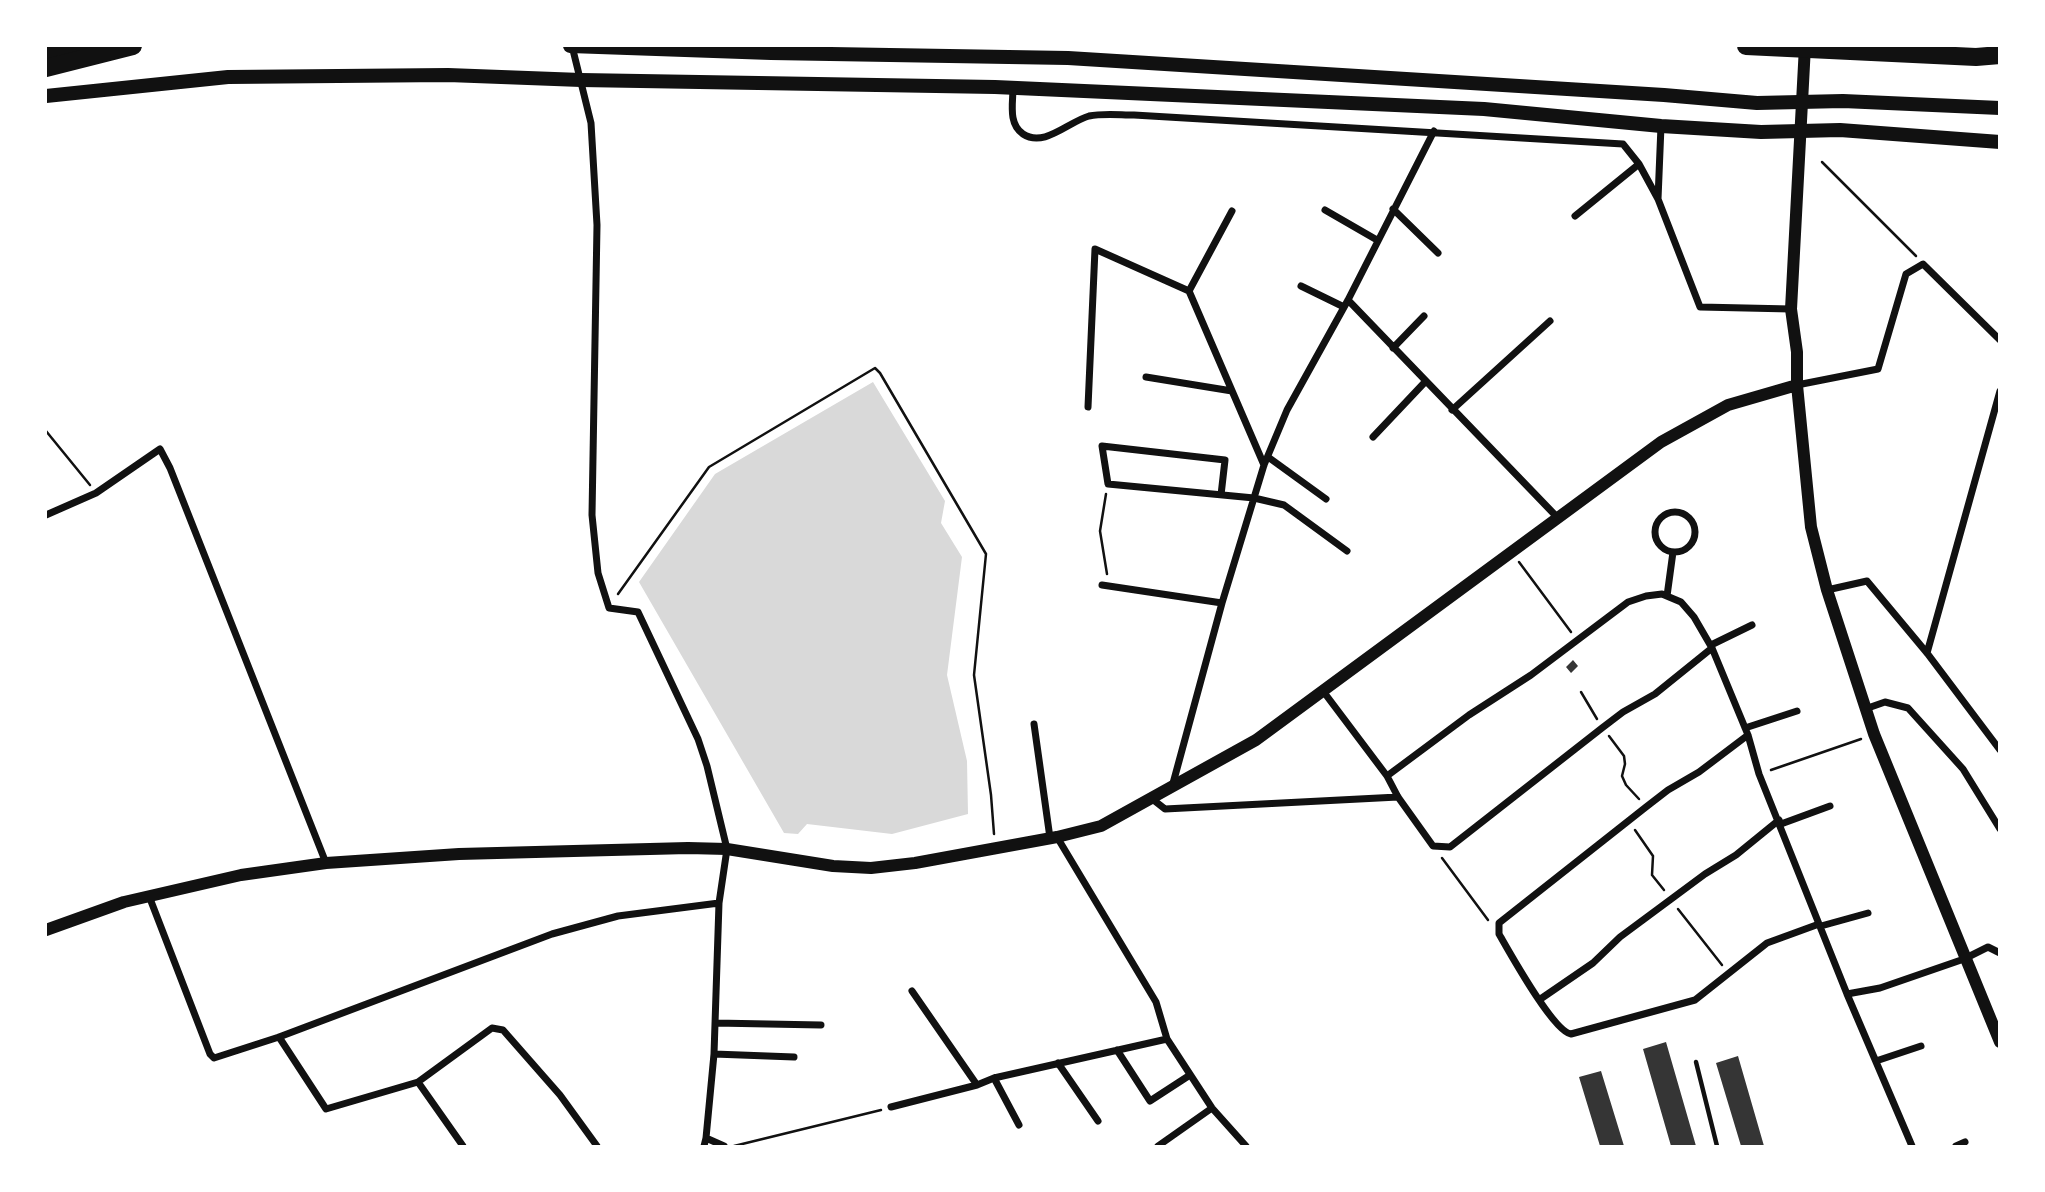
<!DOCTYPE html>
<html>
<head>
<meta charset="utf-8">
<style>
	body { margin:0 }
	#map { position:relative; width:2045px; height:1192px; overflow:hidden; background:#fff; font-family:Arial,sans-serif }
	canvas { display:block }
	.frame { position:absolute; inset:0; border:47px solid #fff; pointer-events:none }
</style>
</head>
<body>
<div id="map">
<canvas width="2045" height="1192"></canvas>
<div class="frame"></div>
</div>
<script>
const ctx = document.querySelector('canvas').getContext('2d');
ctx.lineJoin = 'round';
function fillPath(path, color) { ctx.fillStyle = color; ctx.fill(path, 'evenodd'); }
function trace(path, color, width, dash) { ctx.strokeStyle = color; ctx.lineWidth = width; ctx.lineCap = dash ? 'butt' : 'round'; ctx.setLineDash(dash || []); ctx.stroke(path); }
fillPath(new Path2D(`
	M873 382 945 501 941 523 962 557 947 675 967 761 968 814 892 834 807 824 798 834 784 833 639 582 715 474Z`), '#d9d9d9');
fillPath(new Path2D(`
	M1573 660 1578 666 1571 673 1566 667Z
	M1666 1042 1696 1146H1671L1643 1049Z
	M1738 1056 1764 1146H1741L1716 1063Z
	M1601 1071 1624 1146H1600L1579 1077Z`), '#353535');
trace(new Path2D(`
	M1822 162 1916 256
	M46 431 90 485
	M1106 494 1100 531 1107 574
	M1519 562 1571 632
	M618 594 709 467 875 368 880 373 986 554 974 675 991 795 994 834
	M1581 692 1597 719
	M1609 736 1624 756 1625 764 1622 776 1626 785 1639 799
	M1771 770 1861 739
	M1635 830 1653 856 1652 875 1664 890
	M1442 858 1488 920
	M1678 909 1722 965
	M734 1146 881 1110`), '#111', 2.5);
trace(new Path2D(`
	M1696 1062 1717 1146`), '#111', 4.5);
trace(new Path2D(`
	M572 46 591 123 597 225 592 515 598 573 609 608 638 612 698 739 707 766 727 849 719 903 714 1054 706 1138 704 1146
	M1013 88C1013 103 1008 124 1023 134 1044 148 1068 122 1089 116 1103 113 1120 115 1134 115L1623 144 1639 164 1658 199
	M1661 126 1658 199 1700 307 1791 309
	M1393 209 1438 253
	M1325 210 1377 240
	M1575 216 1639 164
	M1301 286 1344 307
	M1189 291 1232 211
	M1348 300 1557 517
	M1393 348 1424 316
	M1146 377 1232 391
	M1797 385 1878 369 1906 274 1923 264 2000 340
	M1088 407 1095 249 1189 291 1264 465
	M1452 410 1550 321
	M1373 437 1425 382
	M1268 457 1326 499
	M1221 495 1225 460 1102 446 1108 484 1254 498 1284 505 1347 551
	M1655 532a20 20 0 1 1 40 0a20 20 0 1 1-40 0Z
	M46 515 96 493 160 449 170 468 326 863
	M1102 585 1222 603
	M1827 590 1867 581 1927 653 2000 750
	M1667 596 1673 552
	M1711 645 1752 625
	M1927 653 2000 391
	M1323 691 1387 776 1398 797 1433 846 1450 847 1602 728 1623 712 1655 694 1712 648
	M1865 709 1885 702 1908 708 1963 769 2000 829
	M1034 724 1050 838
	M1745 728 1797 711
	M1748 735 1699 772 1668 790 1646 807 1499 923V934C1510 953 1553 1031 1571 1034L1695 1000 1767 943 1819 924
	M1387 776 1469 715 1531 675 1628 602 1646 596 1662 594 1681 602 1694 617 1712 648 1748 735 1759 774 1847 994 1912 1146
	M1172 787 1222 603 1264 465 1287 410 1348 300 1434 131
	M1151 798 1165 809 1398 797
	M1781 824 1830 806
	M1057 837 1156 1002 1167 1039 1212 1108 1246 1146
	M149 896 210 1054 214 1058 279 1037 552 934 618 916 719 903
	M1821 926 1868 913
	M912 991 977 1085
	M1847 994 1880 988 1964 959 1988 947 2000 953
	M1539 1000 1593 963 1620 937 1705 874 1736 855 1779 820
	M715 1023 821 1025
	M279 1037 326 1109 418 1082 463 1146
	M1117 1050 1150 1101 1190 1075
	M714 1054 794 1057
	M1876 1061 1921 1046
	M1058 1063 1098 1121
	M994 1078 1019 1125
	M418 1082 492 1028 503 1030 560 1095 597 1146
	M891 1107 977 1085 994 1078 1167 1039
	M706 1138 724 1146
	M1158 1146 1212 1108
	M1956 1146 1965 1142`), '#111', 7);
trace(new Path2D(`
	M1805 46 1791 309 1797 352V385L1811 527 1827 590 1874 734 2000 1042
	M46 930 124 902 241 875 326 863 459 854 688 848 727 849 833 866 871 868 915 863 1057 837 1101 826 1256 740 1661 442 1728 405 1797 385`), '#111', 12);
trace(new Path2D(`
	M570 46 771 53 1068 58 1664 95 1757 103 1843 101 2000 108
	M46 54 100 48
	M46 96 228 77 448 75 581 80 995 87 1484 109 1661 126 1761 132 1840 130 2000 142`), '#111', 14);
trace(new Path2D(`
	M1746 46 1976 57 2000 55
	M46 68 133 46`), '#111', 18);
</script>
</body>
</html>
